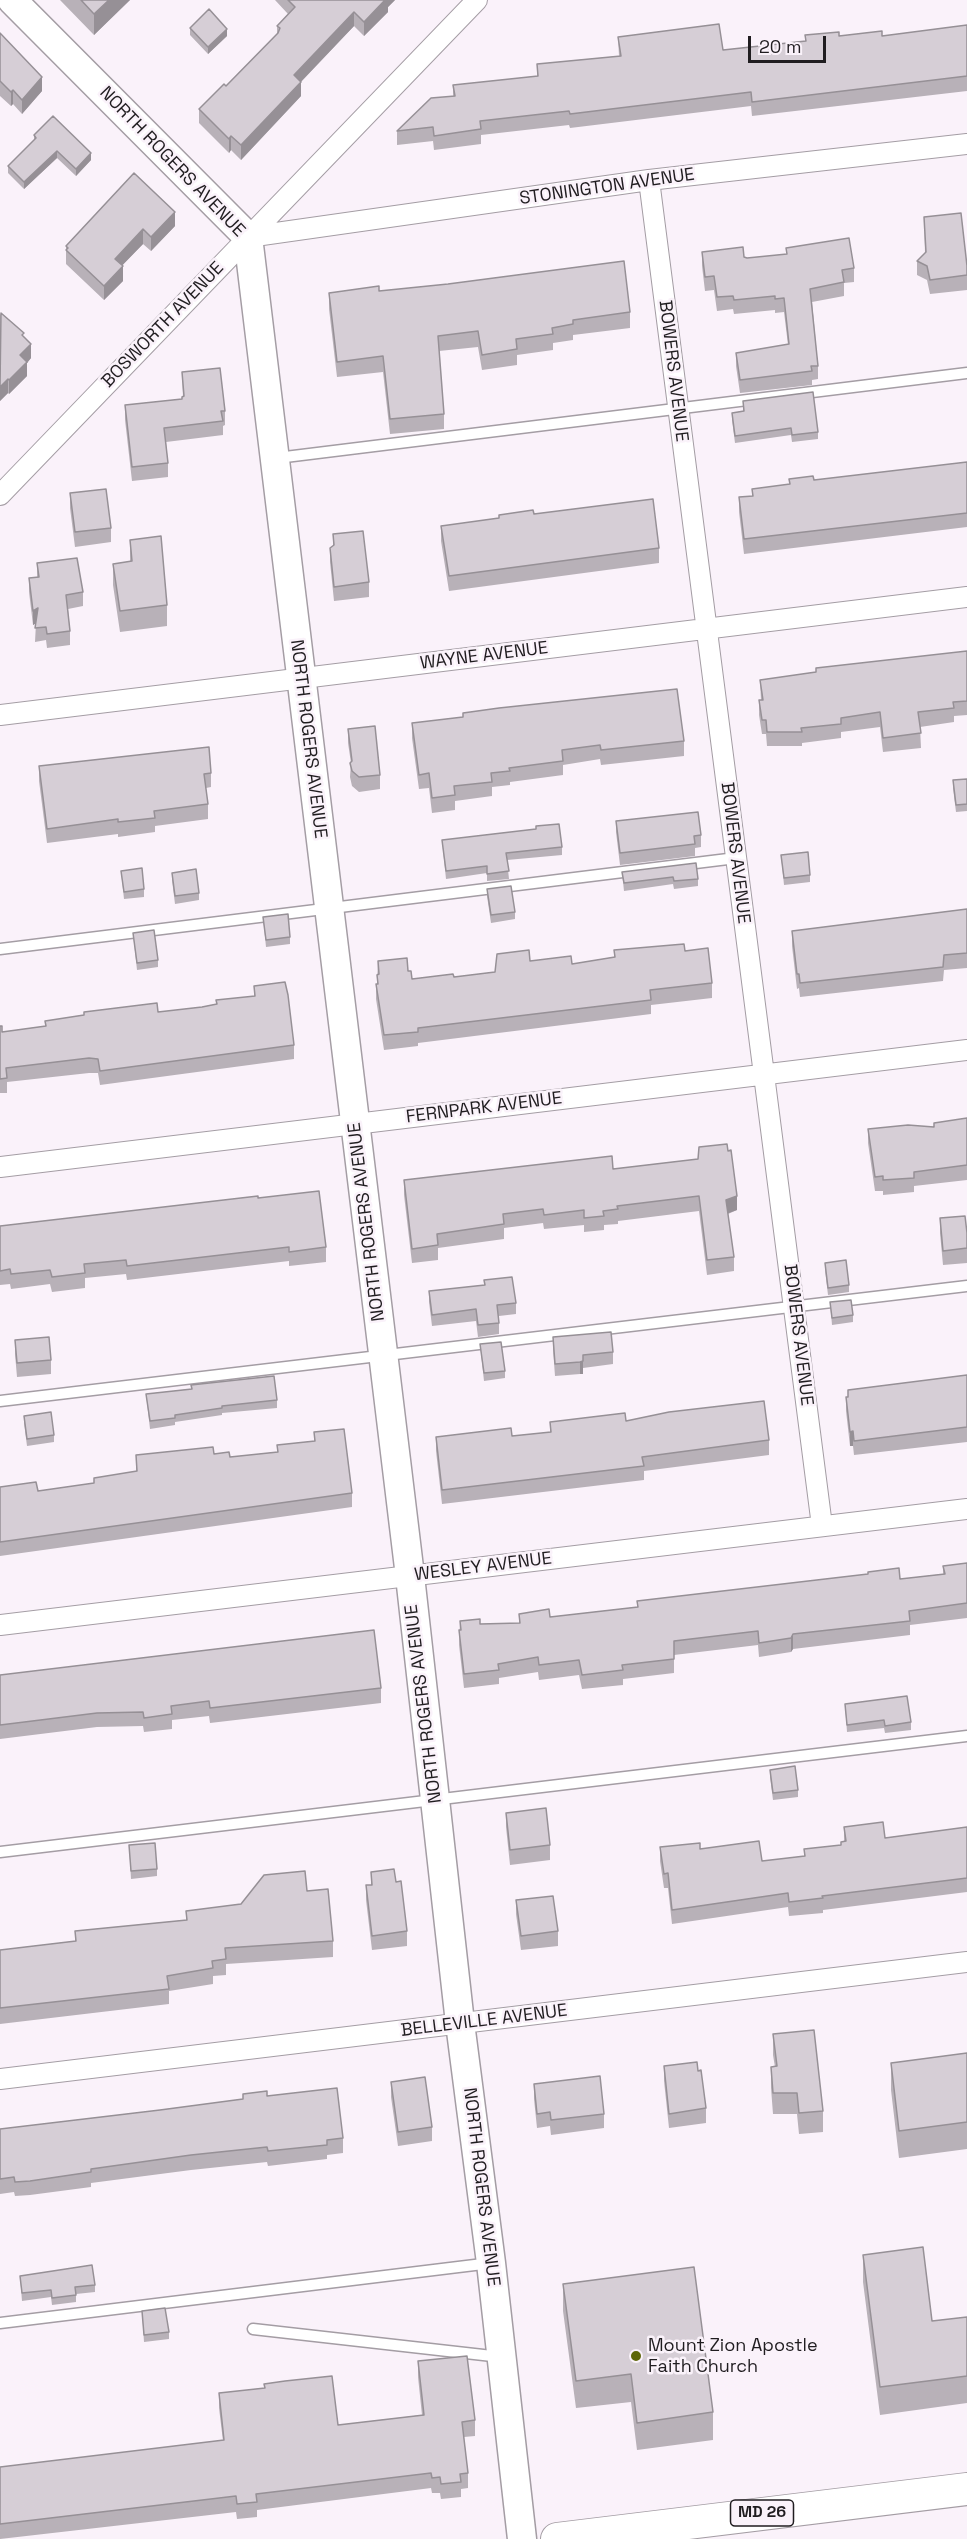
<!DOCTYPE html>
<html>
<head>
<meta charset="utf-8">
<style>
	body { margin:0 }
	#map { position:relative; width:967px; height:2539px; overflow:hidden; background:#faf2fa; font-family:"Space Grotesk",sans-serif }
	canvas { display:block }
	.scale { position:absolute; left:748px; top:36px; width:78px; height:27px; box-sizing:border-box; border:3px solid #201d20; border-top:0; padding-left:8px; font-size:18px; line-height:21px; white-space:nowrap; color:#201d20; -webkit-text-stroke:4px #faf2fa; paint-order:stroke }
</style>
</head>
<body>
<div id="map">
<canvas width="967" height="2539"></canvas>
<div class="scale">20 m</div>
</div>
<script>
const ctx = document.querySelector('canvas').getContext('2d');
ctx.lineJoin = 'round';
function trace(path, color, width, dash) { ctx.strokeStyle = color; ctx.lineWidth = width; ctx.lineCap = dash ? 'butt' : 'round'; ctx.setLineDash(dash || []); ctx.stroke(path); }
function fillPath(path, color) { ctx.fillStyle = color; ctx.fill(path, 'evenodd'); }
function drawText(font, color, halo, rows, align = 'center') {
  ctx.font = font + ' "Space Grotesk",sans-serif'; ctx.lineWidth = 5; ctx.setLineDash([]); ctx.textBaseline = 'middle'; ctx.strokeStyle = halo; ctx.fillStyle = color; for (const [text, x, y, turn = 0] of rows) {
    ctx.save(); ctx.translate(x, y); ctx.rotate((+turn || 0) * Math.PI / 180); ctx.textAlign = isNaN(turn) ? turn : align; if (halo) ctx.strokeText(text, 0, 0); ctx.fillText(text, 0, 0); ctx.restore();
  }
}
const lane = new Path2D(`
	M277 458 967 373
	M0 949 736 858
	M0 1401 967 1286
	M0 1852 967 1736
	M0 2323 491 2263
	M253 2329 501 2357`);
const street = new Path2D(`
	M649 180 822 1526
	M248 237 649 180 967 144
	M0 495 477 0
	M0 715 967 597
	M0 1167 967 1050
	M0 1625 967 1509
	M0 2079 967 1962`);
const secondary = new Path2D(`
	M12 0 248 237 410 1576 460 2023 491 2263 522 2539`);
const primary = new Path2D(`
	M557 2539 967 2489`);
trace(lane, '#a49da4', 13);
trace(street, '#a49da4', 22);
trace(secondary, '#a49da4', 31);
trace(primary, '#a49da4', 34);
trace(lane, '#fff', 10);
trace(street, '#fff', 20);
trace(secondary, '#fff', 28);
trace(primary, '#fff', 32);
fillPath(new Path2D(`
	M60 0H130L94 35Z
	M275 0H395L388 7V12L364 36 354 26 301 82V96L241 160 231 150 229 153 199 123V109L226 86 277 34V26L288 14Z
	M967 25V91L752 116 751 106 570 128 569 125 481 135V144L434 150 433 141 397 145V131L453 96V85L537 76V64L619 56 618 37 723 50 805 41V35L882 36Z
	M190 28 227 36 208 54 190 35Z
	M0 33 42 91 22 114 13 104 11 106 0 96Z
	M34 135 91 160 76 176 57 158 24 189 8 173V166L34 140Z
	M134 173 175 226 151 251 143 244 122 265 123 281 104 300 66 264V246Z
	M924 217 967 275V290L930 294 927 280 917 275V261L925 253Z
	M702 252 744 257 747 258 854 268V282L844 283V296L812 302 818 366V379L812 380V385L740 393 736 366V353L788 345 784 312 775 313V310L734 314 733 309 717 311 714 290 705 291 702 266Z
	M379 291 630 312V328L573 335V340L553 343V350L517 355V365L482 370 478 347 439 351 444 414V429L390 434 383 372 337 377 329 309V293Z
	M0 314 24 337 31 358 27 363V376L9 394 8 393 0 401Z
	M182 372 225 411V425L223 426V435L166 442 168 463V477L132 481 125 420V405L182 399 183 397Z
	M743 401 818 432V439L792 442 791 435 735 443 732 420V413L743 411Z
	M967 462V527L744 554 739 512V497L752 496V489Z
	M70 493 111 528V542L75 547 70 508Z
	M534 514 659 548V563L449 591 441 541V526Z
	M333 534 369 582V597L334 601 330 562V548L333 546Z
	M130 540 167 605V626L120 632 113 585V564L130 562Z
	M37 563 83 592V606L68 609 70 631V645L47 648 46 640 35 642 36 623 33 625 29 592V578L37 577Z
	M967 651V715L954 716V722L920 727 921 748 883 752 880 727 841 732V738L802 743V746H767L766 734H762L759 715V700H761L760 680Z
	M463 713 684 741V756L601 765 600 759 563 765V775L510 782V785L492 787V796L455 801V810L432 813 429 788 419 789 412 738V723L463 717Z
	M348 729 380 775V789L359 792 352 786 350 777 351 763 348 743Z
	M39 766 211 773V787L206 788 208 804V819L155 826V832L118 837V834L47 843 39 781Z
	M967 779V811L956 812 953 788V780Z
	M616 821 701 835V847L695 848V856L620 865 616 832Z
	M442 840 562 847V855L507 860 509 879 487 881V873L446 879Z
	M781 855 810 875V882L784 885Z
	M121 871 144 889V897L124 899Z
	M622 872 698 879V886L674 889 673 884 624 891Z
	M172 873 199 893V900L175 904 172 880Z
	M487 889 515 912V919L491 923 487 896Z
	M967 909V968L944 970 943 981 800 997 799 988 797 989 792 946V931Z
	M263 917 290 937V944L266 947Z
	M133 933 158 960V967L137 970Z
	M614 950 685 951 712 983V998L651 1005V1014L418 1043V1046L384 1050 376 999V984H377L378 961 408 971 412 979 454 977 495 972 530 961 572 964 614 957Z
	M254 986 294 1045V1059L100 1085 98 1073H89L7 1082V1093H0V1026L2 1032 45 1026V1021L158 1012 202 1007 254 996Z
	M967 1118V1180L914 1186V1192L883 1195V1191H875L868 1143V1129L934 1127Z
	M698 1159 737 1210 728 1214 734 1257V1271L707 1275 699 1211 618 1221V1224L604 1225V1230L584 1232V1225L544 1229 543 1223 504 1228V1239L438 1248V1260L412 1263 404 1195V1180L613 1169Z
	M258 1198 326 1247V1262L289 1266V1261L127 1280 126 1274 85 1278V1288L52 1292 50 1284 11 1289 10 1284 0 1285V1226Z
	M940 1218 967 1233V1263L943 1265 940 1233Z
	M825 1263 849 1285V1292L828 1295 825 1270Z
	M484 1280 516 1303V1314L499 1316V1334L478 1337 476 1321 432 1326 429 1302V1291L484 1285Z
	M830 1302 853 1315V1322L832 1325Z
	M553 1337 613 1352V1364L583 1368V1374H580L555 1376 553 1349Z
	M15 1340 51 1360V1374L17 1377 15 1354Z
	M480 1344 505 1371V1378L484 1381Z
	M967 1375V1442L854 1455 853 1446H850L846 1411V1397H848V1390Z
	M191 1385 277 1400V1408L222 1413V1415L175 1422V1425L150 1429 146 1394 191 1389Z
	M24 1416 54 1435V1442L27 1446 24 1423Z
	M626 1421 769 1440V1455L644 1471V1480L442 1504 436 1451V1437L512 1436 550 1432V1422Z
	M314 1432 352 1493V1507L0 1556V1487L38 1491 94 1484 136 1471V1455L214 1454 230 1457 277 1452V1445L314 1441Z
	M967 1563V1618L910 1625V1635L793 1649 791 1652 759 1657 758 1645 674 1655V1673L623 1679V1685L582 1689 579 1675 539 1680 538 1672 499 1678V1684L464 1688 459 1645 460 1621 480 1624 519 1623V1614L550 1617 637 1607V1601L900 1579 943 1574V1566Z
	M0 1675 381 1688V1703L210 1723 209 1716 172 1720V1729L144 1732 143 1726 97 1727 0 1739Z
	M845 1704 911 1722V1730L885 1733 884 1728 847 1732Z
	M770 1770 798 1790V1797L773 1800 770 1777Z
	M506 1813 550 1845V1860L510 1865 506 1827Z
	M844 1827 885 1838 967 1827V1892L823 1910V1913L789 1916 788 1907 672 1924 668 1888H664L660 1861V1847L700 1849 762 1861 804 1857V1849L841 1845 844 1842Z
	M129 1845 157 1869V1876L131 1879Z
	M371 1872 396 1882 407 1931V1946L372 1950 366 1900V1885H371Z
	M307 1891 333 1941V1957L226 1964V1975L213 1976V1984L169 1991V2004L0 2024V1950L75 1941V1931L186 1920V1911L241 1904Z
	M516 1900 558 1931V1946L521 1950 516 1914Z
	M773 2034 823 2111V2132L799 2134 797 2114H773L771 2088V2067H775L773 2055Z
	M967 2053V2149L899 2158 891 2090V2063Z
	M664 2066 698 2071 706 2108V2123L669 2128 664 2081Z
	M391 2082 432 2127V2141L398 2146 391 2097Z
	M534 2084 604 2114V2128L551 2135 550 2126 537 2128 534 2099Z
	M243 2094 267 2096 343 2138V2153L327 2155V2159L268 2166 267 2162 191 2170 91 2183V2187L30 2195 15 2196 14 2192 0 2194V2129L160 2110 243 2099Z
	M863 2255 932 2321 967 2317V2403L880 2415 863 2282Z
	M20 2276 95 2285V2292L76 2294V2302L52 2305 51 2297 22 2301Z
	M563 2284 713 2412V2440L637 2450 631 2402 576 2408 563 2311Z
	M142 2311 169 2332V2339L144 2342Z
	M418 2361 475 2420V2436L464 2437 468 2473V2488L461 2489V2497L441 2499 440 2493H432L431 2488 257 2510V2517L237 2519 236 2512 0 2539V2467L223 2441 219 2408V2393L338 2425 422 2415 418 2377Z`), '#b8b1b8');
fillPath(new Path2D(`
	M109 0H130L94 35V14Z
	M385 0H395L388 7V12L364 36V22Z
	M354 12V26L294 89V75Z
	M227 29V36L208 54V47Z
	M42 77V91L22 114V100Z
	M301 82V96L241 160V145Z
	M13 90V104L11 106V92Z
	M231 136V150L229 153V139Z
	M57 151V158L24 189V182Z
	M91 153V160L76 176V169Z
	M175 212V226L151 251V237Z
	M143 229V244L115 273V259Z
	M123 266V281L104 300V286Z
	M31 344V358L27 363V376L9 394V380L20 355Z
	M8 379V393L0 401V387Z
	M38 608V622L33 625V611Z
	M737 1196V1210L726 1214V1200Z
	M583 1361V1374H580V1362Z
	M853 1431V1446H850V1432Z
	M793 1634V1649L791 1652V1638Z`), '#969096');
const building = new Path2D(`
	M81 0H109L94 14Z
	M288 0H385L364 22 354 12 294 75 301 82 241 145 231 136 229 139 199 109 224 84 226 86 278 33 280 28 277 26 295 7Z
	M209 9 227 29 208 47 190 28Z
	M719 24 723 50 806 41 805 35 839 32V36L882 31V36L967 25V76L752 102 751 92 570 114 569 111 480 121 481 129 434 136 433 127 397 131 431 98 455 96 453 85 538 76 537 64 621 56 618 37Z
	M0 33 42 77 22 100 13 90 11 92 0 81Z
	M53 116 91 153 76 169 57 151 24 182 8 166 36 138 34 135Z
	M134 173 175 212 151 237 143 229 115 259 123 266 104 286 66 250 68 248 66 246Z
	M961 213 967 266V275L930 280 927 266 917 261 926 252 924 217Z
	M849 238 854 268 842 270 844 282 810 289 818 366H811L812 371 740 380 736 353 789 344 784 298 775 299V296L734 300 733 296 717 297 714 276 705 277 702 252 743 247 744 257 747 258 787 254 786 248Z
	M624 261 630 312 573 320V324L552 328 553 334 516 339 517 349 482 355 478 331 438 336 444 414 390 419 383 356 337 362 329 293 379 286V291L448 284Z
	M1 313 24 333 22 335 31 344 20 355 27 362 9 380 8 379 0 387Z
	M220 368 225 411H221L223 421 164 428 168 463 132 467 125 405 182 399V397L184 396 182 372Z
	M813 392 818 432 792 435 791 428 735 436 732 413 744 411 743 401Z
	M967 462V513L744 539 739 497 753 496 752 489 790 484 789 479 813 476 814 480Z
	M106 489 111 528 75 532 70 493Z
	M653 499 659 548 449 576 441 526 499 518V515L533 510 534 514Z
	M363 531 369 582 334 587 330 548 334 545 333 534Z
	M161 536 167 605 120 611 113 564 132 561 130 540Z
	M77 558 83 592 66 595 70 631 47 634 46 627 35 628 38 608 33 611 29 578 39 577 37 563Z
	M967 651V701L953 702 954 708 918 712 921 733 883 738 880 712 841 718V724L801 728 802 732H767L766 720H762L759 700H763L760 680 816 672V668Z
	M677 689 684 741 601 750 600 745 562 750 563 761 509 768 510 771 491 773 492 782 454 786 455 795 432 798 429 773 419 775 412 723 463 717V713L499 708Z
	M375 726 380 775 359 777 352 771 350 763 352 761 348 729Z
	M209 747 211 773 204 774 208 804 154 811 155 818 118 822V819L47 829 39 766Z
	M967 779V804L956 805 953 780Z
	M698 812 701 835 694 836 695 844 620 853 616 821Z
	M559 824 562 847 506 853 509 871 487 874V866L446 871 442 840 536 829V826Z
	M808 852 810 875 784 878 781 855Z
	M696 863 698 879 674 881 673 877 624 883 622 872Z
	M142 868 144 889 124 892 121 871Z
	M196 869 199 893 175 896 172 873Z
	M511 886 515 912 491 915 487 889Z
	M967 909V953L944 955 943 967 800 983 799 974H797L792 931Z
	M288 914 290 937 266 940 263 917Z
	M154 930 158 960 137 963 133 933Z
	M684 944 685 951 708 948 712 983 650 990 651 1000 418 1028V1032L384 1035 376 984H378L377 975 379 974 378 961 407 958 408 971H411L412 979 453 974 454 977 495 972 497 954 529 950 530 961 571 956 572 964 615 957 614 950Z
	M285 982 288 995 294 1045 100 1071 98 1059 89 1058 6 1068 7 1078 0 1079V1026H2V1032L46 1026 45 1021 84 1015V1012L157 1003 158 1012 202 1007 217 1004 216 1000 255 996 254 986Z
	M967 1118V1165L914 1172V1178L883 1180V1176L875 1177 868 1129 908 1125 934 1127V1123Z
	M727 1144 728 1151 731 1150 737 1196 726 1200 734 1257 707 1260 699 1196 617 1206 618 1209 603 1211 604 1216 584 1218V1210L544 1215 543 1209 503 1214 504 1224 437 1234 438 1245 412 1249 404 1180 612 1156 613 1169 698 1159 699 1147Z
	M319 1191 326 1247 289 1252V1247L127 1266 126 1260 84 1264 85 1273 52 1277 50 1270 11 1274 10 1269 0 1271V1226L258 1196V1198Z
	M965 1216 967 1233V1248L943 1251 940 1218Z
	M846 1260 849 1285 828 1288 825 1263Z
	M512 1277 516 1303 497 1305 499 1323 478 1325 476 1309 432 1315 429 1291 485 1285 484 1280Z
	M851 1300 853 1315 832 1318 830 1302Z
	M611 1332 613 1352 583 1355V1361L580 1362 555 1364 553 1337Z
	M49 1337 51 1360 17 1363 15 1340Z
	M501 1342 505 1371 484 1373 480 1344Z
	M967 1375V1427L854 1441 853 1431 850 1432 846 1397H848V1390Z
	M274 1376 277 1400 222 1406V1408L175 1415V1418L150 1421 146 1394 192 1389 191 1385Z
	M764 1401 769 1440 642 1457 644 1466 442 1490 436 1437 511 1428 512 1436 551 1432 550 1422 625 1413 626 1421 669 1412Z
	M51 1412 54 1435 27 1439 24 1416Z
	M344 1429 352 1493 0 1542V1487L36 1482 38 1491 94 1483V1478L137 1471 136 1455 213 1447 214 1454 229 1452 230 1457 278 1452 277 1445 315 1441 314 1432Z
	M967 1563V1603L909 1611 910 1621 793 1634 791 1638 759 1643 758 1631 674 1641V1659L622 1665 623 1670 582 1675 579 1660 539 1665 538 1657 498 1664 499 1670 464 1674 459 1630H461L460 1621 480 1619V1624L520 1623 519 1614 549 1609 550 1617 638 1607 637 1601 868 1574V1572L899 1568 900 1579 945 1574 943 1566Z
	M374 1630 381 1688 210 1708 209 1701 171 1706 172 1714 144 1718 143 1712 97 1713 0 1725V1675Z
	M907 1696 911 1722 885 1726 884 1720 847 1725 845 1704Z
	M795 1766 798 1790 773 1793 770 1770Z
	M546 1808 550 1845 510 1850 506 1813Z
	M883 1822 885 1838 967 1827V1878L822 1896 823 1898 789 1902 788 1893 672 1910 668 1873 664 1874 660 1847 700 1843V1849L759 1841 762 1861 805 1856 804 1849 841 1845V1842L846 1841 844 1827Z
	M155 1843 157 1869 131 1871 129 1845Z
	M394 1869 396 1882 401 1881 407 1931 372 1936 366 1885H372L371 1872Z
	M305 1871 307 1891 328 1889 333 1941 225 1948 226 1959 212 1961 213 1968 167 1976 169 1989 0 2008V1950L76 1941 75 1931 187 1920 186 1911 241 1904 264 1875Z
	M553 1896 558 1931 521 1936 516 1900Z
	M814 2030 823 2111 799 2113 797 2093H773L771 2067 777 2066 773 2034Z
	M967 2053V2122L899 2131 891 2063Z
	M697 2062 698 2071 701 2070 706 2108 669 2114 664 2066Z
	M600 2076 604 2114 551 2120 550 2112 537 2114 534 2084Z
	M425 2077 432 2127 398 2132 391 2082Z
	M337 2088 343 2138 327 2140V2145L268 2151 267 2147 191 2155 91 2169V2172L30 2181 15 2182 14 2177 0 2179V2129L160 2110 243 2099V2094L267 2091V2096Z
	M923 2247 932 2321 967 2317V2376L880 2387 863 2255Z
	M92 2265 95 2285 75 2287 76 2295 52 2298 51 2290 22 2293 20 2276Z
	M694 2267 713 2412 637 2423 631 2374 576 2381 563 2284Z
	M165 2308 169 2332 144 2335 142 2311Z
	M467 2356 475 2420 462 2422 468 2473 460 2474 461 2482 441 2484 440 2477 432 2478 431 2473 256 2494 257 2502 237 2504 236 2496 0 2524V2467L224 2440 219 2393 265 2388 264 2384 285 2381 332 2376 338 2425 424 2415 418 2361Z`);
fillPath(building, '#d6ced6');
trace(building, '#969096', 1.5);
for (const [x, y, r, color] of [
	[636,2356,6,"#5d6608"]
]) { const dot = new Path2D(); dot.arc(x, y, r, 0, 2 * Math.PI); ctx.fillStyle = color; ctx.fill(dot); trace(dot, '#faf2fa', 2); }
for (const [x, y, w] of [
	[762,2513,63]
]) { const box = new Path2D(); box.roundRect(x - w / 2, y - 13, w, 26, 4.5); ctx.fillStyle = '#faf2fa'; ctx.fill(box); trace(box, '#201d20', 1.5); }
drawText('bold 16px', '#201d20', null, [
	["MD 26",762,2513]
]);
drawText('18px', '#201d20', '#faf2fa', [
	["NORTH ROGERS AVENUE",172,162,46],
	["STONINGTON AVENUE",607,187,-8],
	["BOSWORTH AVENUE",163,325,-46],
	["BOWERS AVENUE",673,371,83],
	["WAYNE AVENUE",484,656,-7],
	["NORTH ROGERS AVENUE",308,739,83],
	["BOWERS AVENUE",735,853,83],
	["FERNPARK AVENUE",484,1108,-7],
	["NORTH ROGERS AVENUE",367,1222,-97],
	["BOWERS AVENUE",798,1335,83],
	["WESLEY AVENUE",483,1567,-7],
	["NORTH ROGERS AVENUE",424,1704,-97],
	["BELLEVILLE AVENUE",484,2021,-7],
	["NORTH ROGERS AVENUE",481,2187,83]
]);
drawText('18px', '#201d20', '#faf2fa', [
	["Mount Zion Apostle",648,2346],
	["Faith Church",648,2367]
], 'left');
</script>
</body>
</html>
